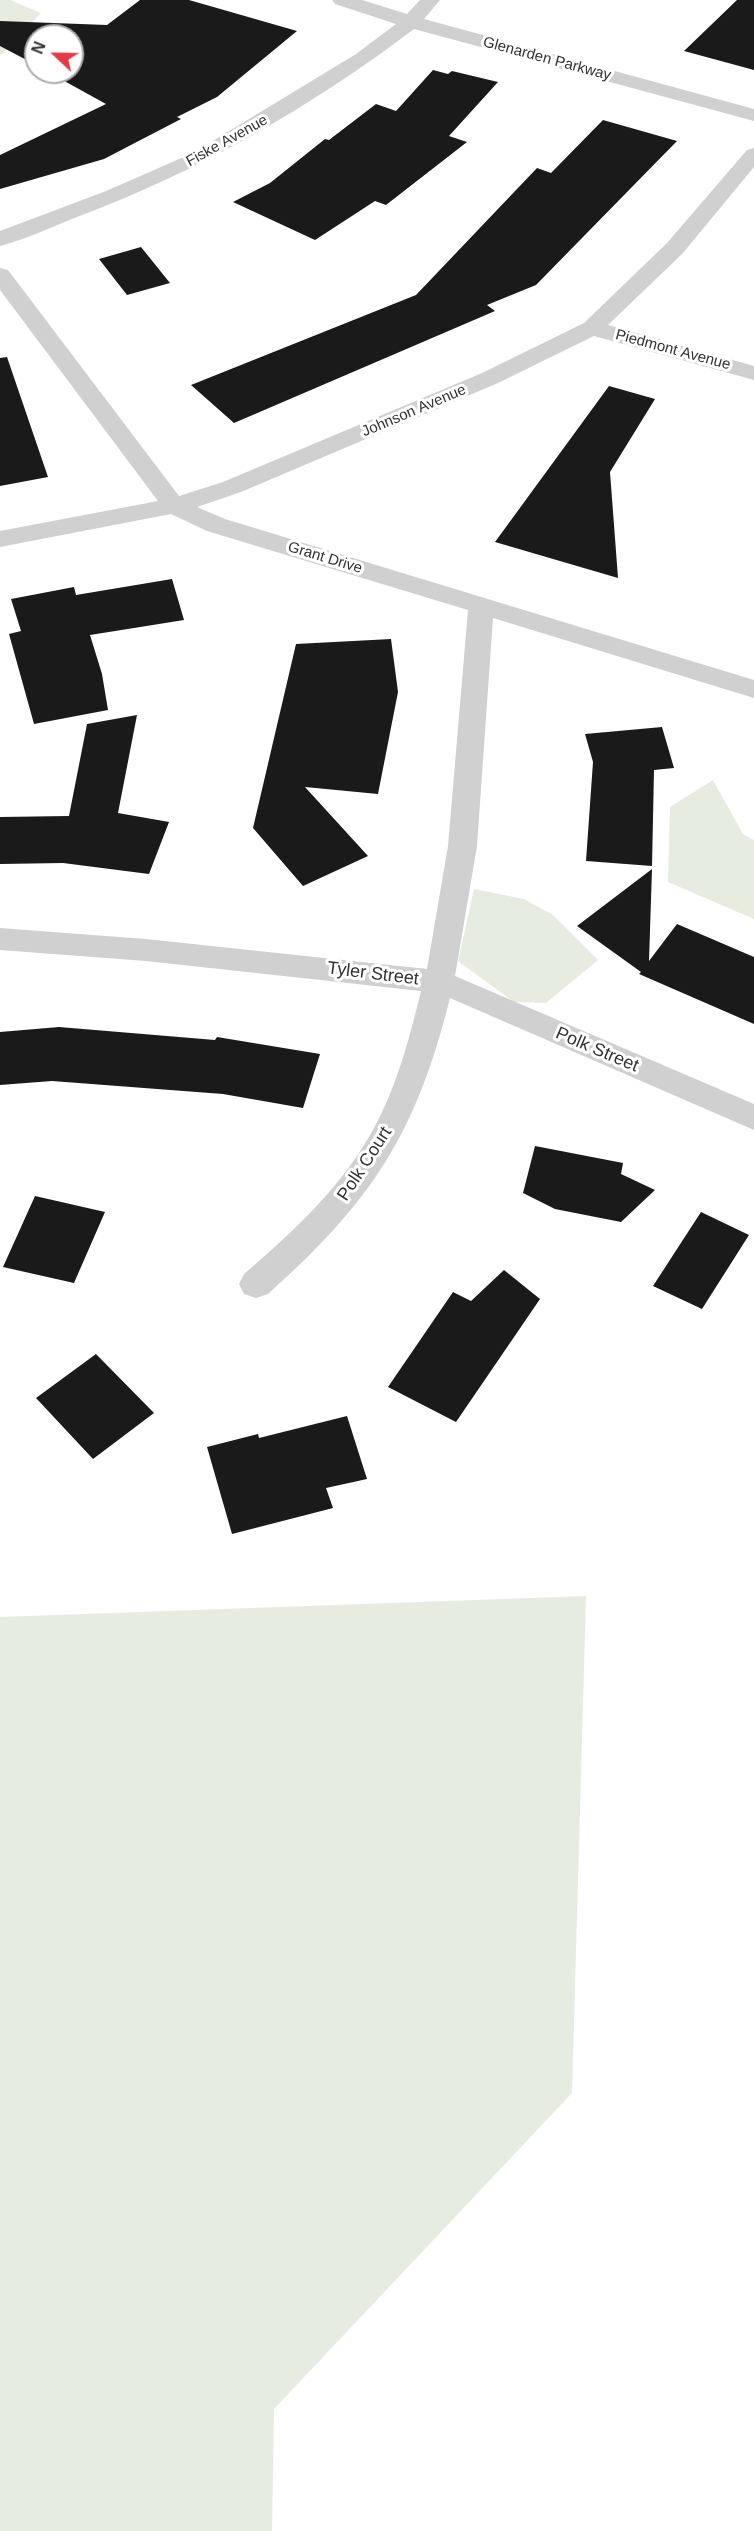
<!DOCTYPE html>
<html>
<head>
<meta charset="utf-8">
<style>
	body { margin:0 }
	#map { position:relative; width:754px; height:2531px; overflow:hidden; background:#fff; font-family:Helvetica,sans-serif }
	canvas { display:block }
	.north { position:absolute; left:24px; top:24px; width:60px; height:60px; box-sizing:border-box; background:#fff; border:2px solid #adadad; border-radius:50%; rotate:292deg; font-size:16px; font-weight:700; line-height:24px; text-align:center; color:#333 }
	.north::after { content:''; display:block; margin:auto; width:21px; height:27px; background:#e63946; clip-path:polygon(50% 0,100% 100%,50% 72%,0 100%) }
</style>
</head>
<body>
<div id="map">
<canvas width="754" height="2531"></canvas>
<div class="north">N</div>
</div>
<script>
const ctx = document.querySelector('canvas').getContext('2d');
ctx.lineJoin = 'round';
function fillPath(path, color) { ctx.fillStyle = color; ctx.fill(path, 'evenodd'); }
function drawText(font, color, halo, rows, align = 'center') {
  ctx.font = font + ' Helvetica,sans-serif'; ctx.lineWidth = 6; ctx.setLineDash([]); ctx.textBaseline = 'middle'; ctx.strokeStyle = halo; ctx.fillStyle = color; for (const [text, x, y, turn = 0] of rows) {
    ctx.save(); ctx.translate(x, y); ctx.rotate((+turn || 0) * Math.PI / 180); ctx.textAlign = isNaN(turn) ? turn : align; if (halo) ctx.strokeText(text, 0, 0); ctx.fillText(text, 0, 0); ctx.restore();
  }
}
fillPath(new Path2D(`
	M0 0H10L41 13 0 56Z
	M713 780 743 834 754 840V919L668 882 670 807Z
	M474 889 524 899 553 915 598 960 546 1003 514 1002 458 961Z
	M586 1596 572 2093 274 2409 272 2531H0V1617Z`), '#e6ecdf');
fillPath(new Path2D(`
	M140 0H189L297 31 217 97 177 117 181 119 104 159 0 189V155L106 104 48 72H72V36H36V65L0 46V21L107 25Z
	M737 0H754V70L684 51Z
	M433 70 448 74 452 71 498 82 449 136 467 142 386 205 375 201 315 240 233 202 270 183 325 139 329 140 376 104 396 111Z
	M603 120 677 141 536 285 487 305 495 311 234 423 191 385 416 295 537 168 551 173Z
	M141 247 170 283 127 295 99 259Z
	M7 357 48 477 0 486V358Z
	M609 386 655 399 610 472 618 578 495 542Z
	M172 579 184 620 90 635 102 674 108 710 34 724 9 634 21 631 11 599 74 587 76 595Z
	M391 639 398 692 378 794 305 787 368 856 303 886 253 828 296 644Z
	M137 715 118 813 169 822 149 874 63 863 0 864V817L69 816 87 724Z
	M662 727 674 768 654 770 652 866 586 861 593 762 585 734Z
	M652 869 649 961 677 924 754 957V1024L639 974 641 972 577 926Z
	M59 1027 215 1040 217 1037 320 1054 303 1108 223 1094 52 1081 0 1085V1032Z
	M535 1146 623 1163 621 1174 655 1190 621 1222 555 1209 523 1193Z
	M35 1196 105 1212 74 1283 3 1267Z
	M701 1212 749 1235 702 1309 653 1286Z
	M504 1270 540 1299 456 1422 388 1387 453 1292 471 1301Z
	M96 1354 154 1413 93 1459 36 1398Z
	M347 1416 367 1479 326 1488 333 1508 232 1534 207 1447 258 1434 259 1438Z`), '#1a1a1a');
fillPath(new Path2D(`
	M332 0H362L407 14 420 0H440L424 19 754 109V121L414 29C311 107 198 172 77 217 52 227 26 239 0 246V231L106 191 193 153 356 54 396 24 335 4Z
	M754 148V167L683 253 608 325 754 366V380L594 336 498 383 241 492 197 507 225 519 754 680V698L493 618 477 846 455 976 754 1104V1130L450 998C416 1134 372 1201 268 1294L256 1298 244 1294 239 1284 244 1274C294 1231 344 1185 375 1126 397 1086 410 1036 421 991L146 961 0 950V928L146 939 427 969 448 846 468 610 207 531 171 514 0 547V531L158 501 0 290V268L8 270 179 496 223 482 482 373 584 323 667 243 747 150Z`), '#d0d0d0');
drawText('15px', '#333', '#fff', [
	["Glenarden Parkway",547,59,15],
	["Fiske Avenue",227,141,-29],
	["Piedmont Avenue",673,350,15],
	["Johnson Avenue",414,411,-23],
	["Grant Drive",325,558,17]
]);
drawText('18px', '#333', '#fff', [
	["Tyler Street",373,974,7],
	["Polk Street",597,1050,23],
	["Polk Court",365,1164,-57]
]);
</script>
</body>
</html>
